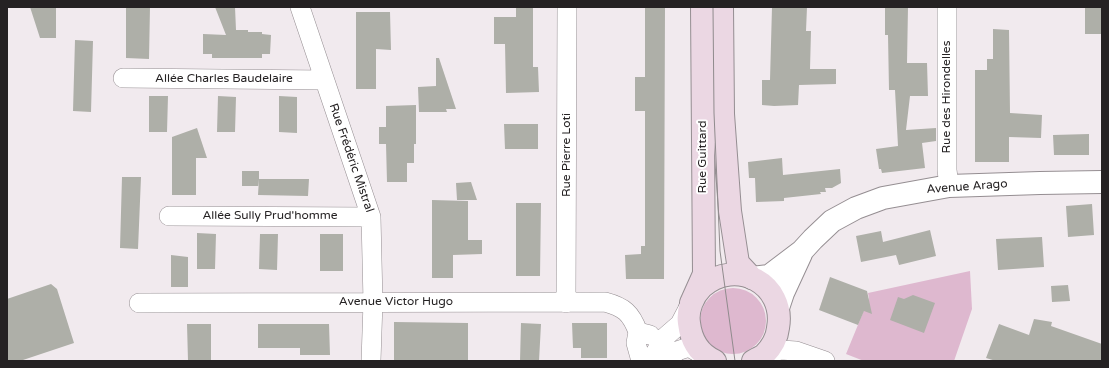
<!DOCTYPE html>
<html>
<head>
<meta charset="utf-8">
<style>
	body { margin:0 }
	#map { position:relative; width:1109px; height:368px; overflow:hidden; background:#f1eaee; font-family:"Varela Round",sans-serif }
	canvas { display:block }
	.frame { position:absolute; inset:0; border:8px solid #252223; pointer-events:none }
</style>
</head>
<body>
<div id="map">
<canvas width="1109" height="368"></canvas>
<div class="frame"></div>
</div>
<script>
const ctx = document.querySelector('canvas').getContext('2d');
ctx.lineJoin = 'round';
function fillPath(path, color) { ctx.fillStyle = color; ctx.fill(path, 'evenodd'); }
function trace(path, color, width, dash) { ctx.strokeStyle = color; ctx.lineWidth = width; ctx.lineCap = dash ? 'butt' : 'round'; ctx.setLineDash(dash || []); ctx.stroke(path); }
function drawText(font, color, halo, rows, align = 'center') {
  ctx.font = font + ' "Varela Round",sans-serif'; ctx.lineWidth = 4; ctx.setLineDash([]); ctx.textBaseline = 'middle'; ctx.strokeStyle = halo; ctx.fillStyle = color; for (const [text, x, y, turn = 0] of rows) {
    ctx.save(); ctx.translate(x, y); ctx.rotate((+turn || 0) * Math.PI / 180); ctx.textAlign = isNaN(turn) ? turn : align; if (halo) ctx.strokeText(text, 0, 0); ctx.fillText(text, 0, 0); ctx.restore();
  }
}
fillPath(new Path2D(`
	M970 271 972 309 954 361H864L846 354 869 298 868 293Z
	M700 321a33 33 0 1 1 66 0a33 33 0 1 1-66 0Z`), '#deb8cf');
fillPath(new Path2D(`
	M30 7H56V38H40Z
	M126 7H150L149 59 126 58Z
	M215 7H235L236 30H248V32H262V34L271 35 270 54H262V58H212V54H203V34L226 35Z
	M516 7H533V67H538L539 92 506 93 505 44H494V17H516Z
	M645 7H665L664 279H626L625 255 641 254V246H645V111H635V77H645Z
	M772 7H807L806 31H811L810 69H836V84L799 85 798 105 774 106 762 105V80H770Z
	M885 7H908L907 63H927L928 96H910L906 130 936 128V141L922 143 925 168 882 173 881 169H879L876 149 898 146 895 90H889L888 35H885Z
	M1085 7H1102V34H1085Z
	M356 12H390L391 50 376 49V89H356Z
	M993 29 1009 30 1010 113 1042 115 1041 138 1009 137V162H975V70H987V59H993Z
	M75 40 93 41 91 112 73 111Z
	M436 58H439L456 109H446L447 112H419L418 87 436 86Z
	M149 96H168L167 132H149Z
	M218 96 236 97 235 132H217Z
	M279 96 297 97V133L279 132Z
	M416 105V144H414V163H407V182H387L386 144H379V127H386V106Z
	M504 124H538V149H505Z
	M197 128 207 158H196V195H172V137Z
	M1089 134V155H1054L1053 135Z
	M782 158 783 175 840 169 841 183 832 188H825L826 192H820L821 194 784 198V201L756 202 755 178H749L748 162Z
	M242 171H259V186H242Z
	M122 177H141L138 249 120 248Z
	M259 179H309L308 196 258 195Z
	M471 182 477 200H457L456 183Z
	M432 200 468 201V240H482V254L453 255V278H432Z
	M516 203H541L540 276H516Z
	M1092 204 1094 235 1068 237 1066 206Z
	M930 230 936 256 899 265 896 255 861 262 856 236 881 231 883 242Z
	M197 233 216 234 215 269H197Z
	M260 234H278L277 270 259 269Z
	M320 234H343V271H320Z
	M1042 237 1044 267 998 270 996 239Z
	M171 255 188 257V287H171Z
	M830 277 867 291 872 314 864 311 858 325 819 310Z
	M51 284 57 289 74 343 20 361H7V299Z
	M1068 285 1070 301 1052 302 1051 286Z
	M913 295 935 303 924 333 890 320 898 297 904 299Z
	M1034 319 1052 322 1051 326 1102 344V361H996L986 358 999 324 1029 335Z
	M394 322 468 323V361H394Z
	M521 323 541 324 539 361H520Z
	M572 323H607V358H581V348H573Z
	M187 324H211V361H188Z
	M258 324H329L330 355H300V348H258Z`), '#aeafa8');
const minor = new Path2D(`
	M300 7 371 217 373 302 371 361
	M947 7V170L949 186
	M123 78 324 80
	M169 216 371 217
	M139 303 605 302C624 307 631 313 638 332
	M566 303 567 7
	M764 355 781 350 796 351 825 361
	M641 361 636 343 638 332 650 335
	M650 361 665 337 680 324 691 303
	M668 361 677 351 689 347 708 358`);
const tertiary = new Path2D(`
	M752 278 769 276 802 251 813 239 832 221 856 208 883 198 949 186 1040 183 1102 182
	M778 308 783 293 801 254`);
const secondary = new Path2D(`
	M722 7 723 114 730 211 738 263 752 278
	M691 303 704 274 702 7
	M715 361C699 354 691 340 689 323 687 310 693 296 702 287 736 257 786 284 778 328 777 338 771 348 764 355 761 357 757 359 753 361`);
trace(minor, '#958e92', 20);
trace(tertiary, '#958e92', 24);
trace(secondary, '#958e92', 24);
trace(minor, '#fff', 19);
trace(tertiary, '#fff', 22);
trace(secondary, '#ebd7e3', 22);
trace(new Path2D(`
	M713 7 714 113 720 251 735 361`), '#908b8d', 1);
drawText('12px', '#252223', '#fff', [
	["Allée Charles Baudelaire",224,79],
	["Rue des Hirondelles",947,97,-90],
	["Rue Pierre Loti",567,155,-90],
	["Rue Guittard",703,157,-90],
	["Rue Frédéric Mistral",351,158,71],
	["Avenue Arago",967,187,-4],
	["Allée Sully Prud'homme",270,216],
	["Avenue Victor Hugo",396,302]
]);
</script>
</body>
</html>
